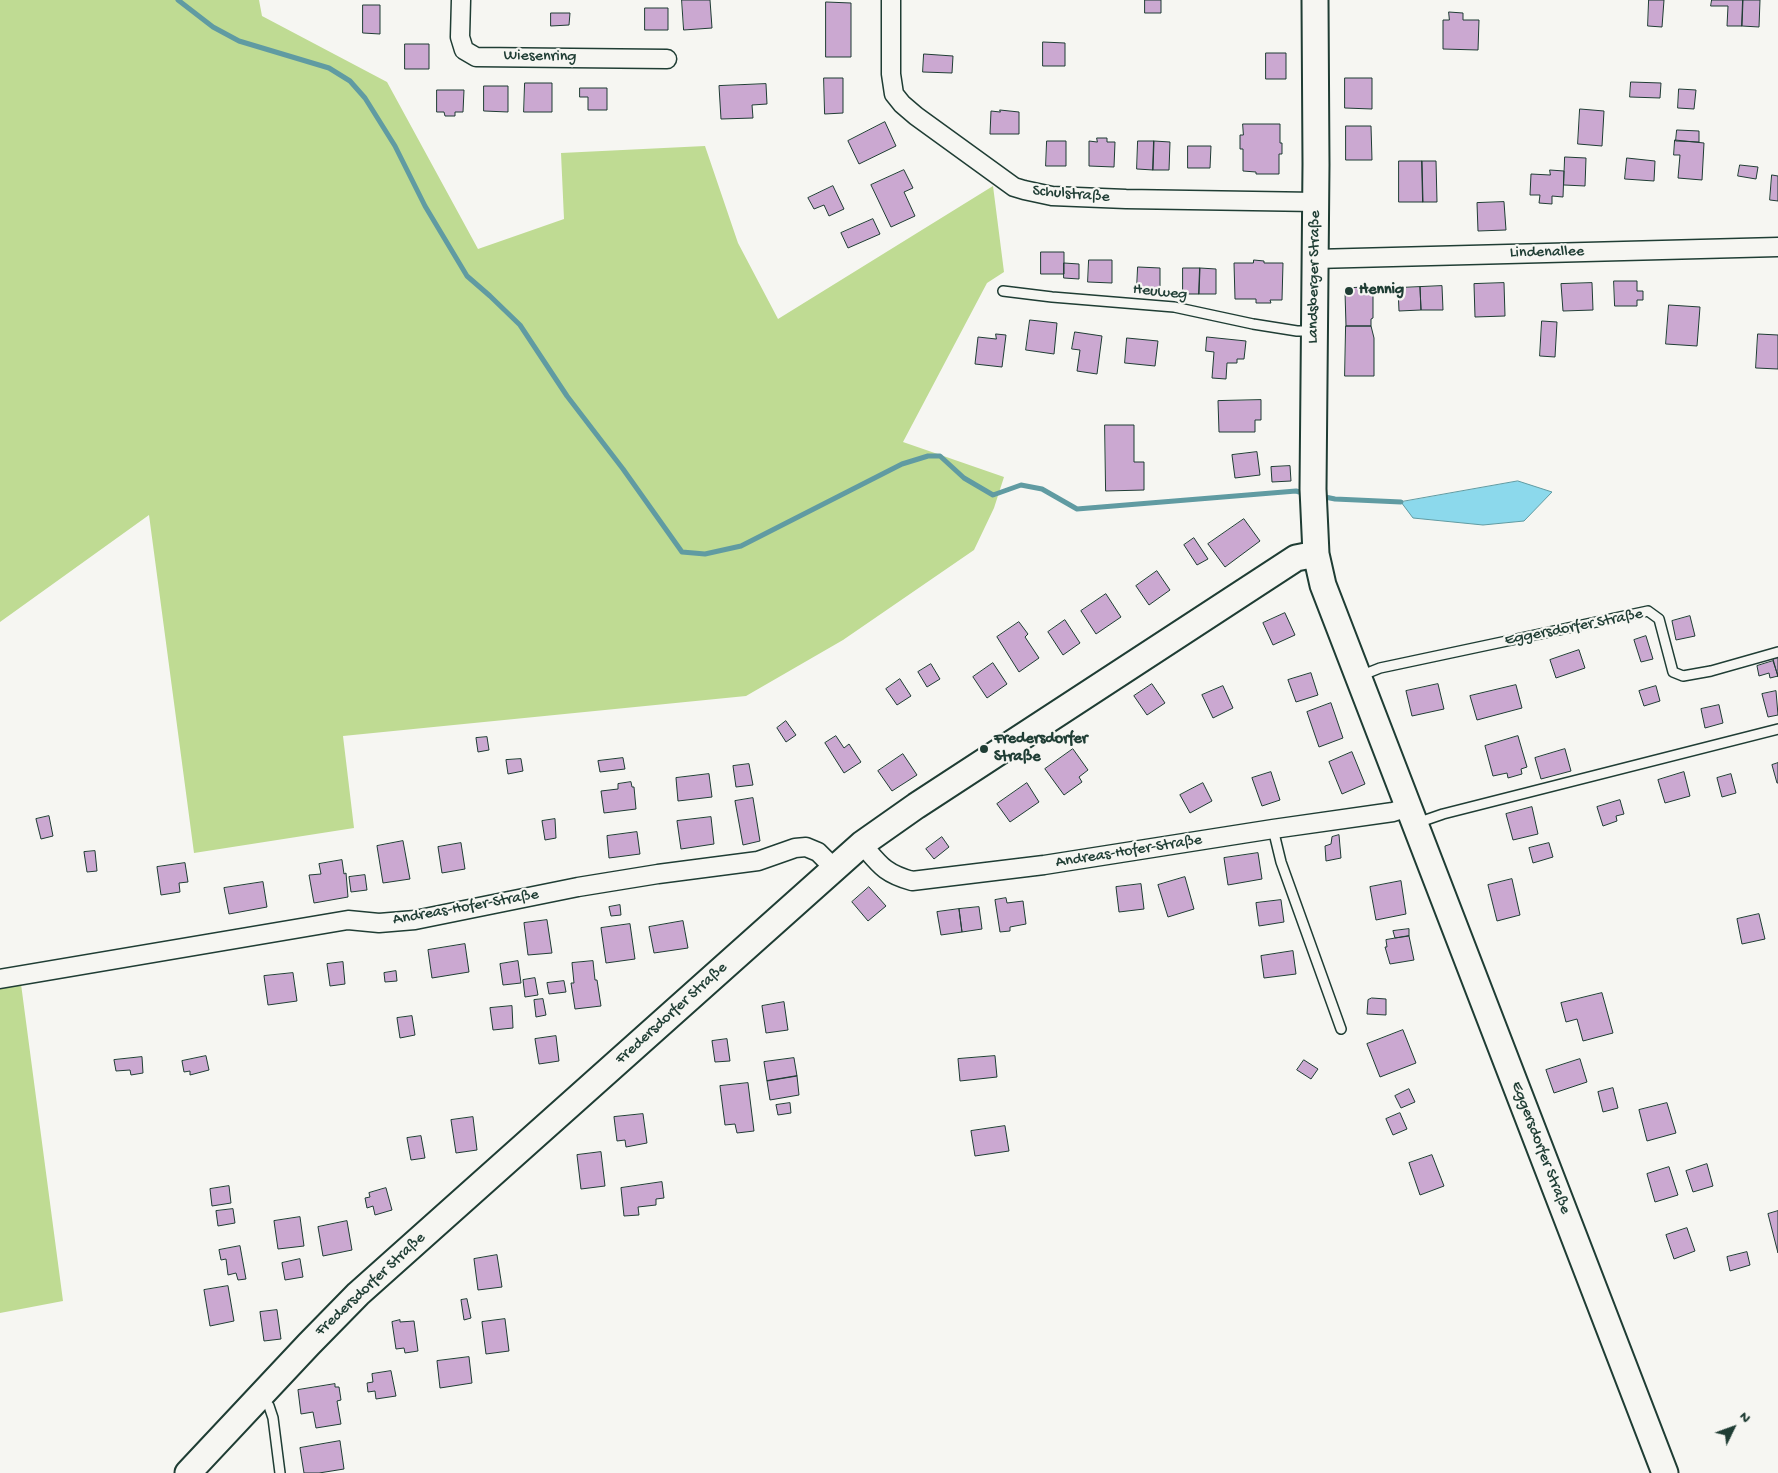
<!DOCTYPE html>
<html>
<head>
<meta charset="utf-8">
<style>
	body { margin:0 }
	#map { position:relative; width:1778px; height:1473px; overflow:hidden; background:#f6f6f2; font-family:"Gochi Hand",sans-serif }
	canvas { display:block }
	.north { position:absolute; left:1708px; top:1403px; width:50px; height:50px; -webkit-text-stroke:4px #f6f6f2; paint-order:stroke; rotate:48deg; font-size:14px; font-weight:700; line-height:20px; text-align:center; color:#1f3d34 }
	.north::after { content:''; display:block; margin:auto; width:18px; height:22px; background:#1f3d34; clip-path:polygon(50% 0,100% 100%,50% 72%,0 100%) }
</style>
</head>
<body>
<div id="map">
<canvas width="1778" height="1473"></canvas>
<div class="north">N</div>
</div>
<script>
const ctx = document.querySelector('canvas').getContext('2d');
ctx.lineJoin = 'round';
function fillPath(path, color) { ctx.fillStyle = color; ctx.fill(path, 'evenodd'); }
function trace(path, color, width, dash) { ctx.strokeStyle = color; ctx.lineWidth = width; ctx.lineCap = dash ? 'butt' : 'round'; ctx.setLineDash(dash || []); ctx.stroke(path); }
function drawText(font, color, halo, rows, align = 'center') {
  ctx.font = font + ' "Gochi Hand",sans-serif'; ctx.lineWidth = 4.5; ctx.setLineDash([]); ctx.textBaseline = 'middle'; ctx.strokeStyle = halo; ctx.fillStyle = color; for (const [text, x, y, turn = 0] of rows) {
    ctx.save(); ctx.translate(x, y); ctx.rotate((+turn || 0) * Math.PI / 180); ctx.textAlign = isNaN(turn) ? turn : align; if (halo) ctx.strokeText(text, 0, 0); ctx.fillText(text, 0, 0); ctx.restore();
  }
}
fillPath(new Path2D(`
	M0 0H259L262 16 387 82 478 249 564 219 561 153 705 146 738 243 778 319 993 186 1004 272 987 283 903 442 1004 477 994 508 974 550 843 640 746 696 343 736 354 828 194 853 149 515 0 622Z
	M21 984 63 1301 0 1313V988Z`), '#bfdb93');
const water = new Path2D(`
	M1518 481 1552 492 1524 521 1483 525 1413 518 1401 502Z`);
fillPath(water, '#8cd9ec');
trace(water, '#609ba2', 1);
trace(new Path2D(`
	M178 0 213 27 239 41 329 68 350 81 365 98 395 146 425 206 467 276 490 296 520 325 567 396 623 469 682 552 705 554 741 546 902 464 928 456H940L964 478 993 495 1021 485 1042 489 1077 509 1296 491 1306 494
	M1320 496 1335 499 1401 502`), '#609ba2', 5);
const building = new Path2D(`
	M682 0H710L712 28 684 30Z
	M1145 0H1161V13H1145Z
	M1649 0H1664L1662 27 1648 26Z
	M1712 0H1743L1742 26H1727L1728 6H1711Z
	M1743 0H1760L1759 27 1742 26Z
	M826 2 851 3V57H826Z
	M363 5H380V34L363 33Z
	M645 8H668V30H645Z
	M1449 12 1463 13V20H1479L1478 50 1443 49V20H1449Z
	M551 13H570L569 25 551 26Z
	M1043 42 1065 43V66H1043Z
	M405 44H429V69H405Z
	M1266 53H1286V79H1266Z
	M924 54 953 56 952 73 923 72Z
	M824 78H843V113L825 114Z
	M1345 78H1372V109L1345 108Z
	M1631 82 1661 83 1660 98 1630 97Z
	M525 83H552V112H524Z
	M766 84 767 104 752 105 753 118 721 119 719 86Z
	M484 86H508V112L484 111Z
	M580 88H607V110H588V97H580Z
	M1679 89 1696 90 1694 109 1678 108Z
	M437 90H464L463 112H455V116H445L444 112H437Z
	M1580 109 1604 111 1602 146 1578 144Z
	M1000 110 1019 112V134H990L991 111 1000 112Z
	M885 122 896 146 859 164 848 141Z
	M1243 124H1280V143H1282V154H1279V174H1256V172L1243 171V149H1240V135H1243Z
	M1346 126H1371L1372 160H1346Z
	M1677 130 1699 131V142L1676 141Z
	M1097 138H1107V142H1115L1114 167 1089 166V141L1097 142Z
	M1675 140 1704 143 1702 180 1678 178 1680 155H1674Z
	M1047 141H1066V166H1046Z
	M1138 141H1154L1153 170 1137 169Z
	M1154 141 1170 142 1169 170H1153Z
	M1188 146H1211L1210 168H1188Z
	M1565 157 1586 158 1585 186 1564 185Z
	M1627 158 1655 161 1654 181 1625 179Z
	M1399 161H1422L1423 202H1399Z
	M1422 161H1436L1437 202H1423Z
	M1740 165 1758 167 1756 179 1738 176Z
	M904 170 913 188 904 192 915 216 891 227 871 185Z
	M1550 170 1564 171 1563 197 1552 196V204L1539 203 1540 195H1530L1531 174 1550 175Z
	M1772 175 1778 176V201L1770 200Z
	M833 186 844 209 829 216 824 205 814 209 808 198Z
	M1504 202 1506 230 1478 231 1477 203Z
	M873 219 880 234 848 248 841 233Z
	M1041 252H1064V274H1041Z
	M1089 260H1112V283L1088 282Z
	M1254 260 1264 261V263H1283L1282 300H1270L1271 303H1256V299H1235L1234 263H1253Z
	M1064 263 1079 264V279L1064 278Z
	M1138 267 1160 268V289L1137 288Z
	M1183 268H1200L1199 294H1183Z
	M1200 268 1216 269V294H1199Z
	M1614 281H1637V291H1643V300H1637V306H1615Z
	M1504 283 1505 316 1475 317 1474 284Z
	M1592 283 1593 310 1563 311 1561 284Z
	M1442 286 1443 310H1421L1420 287Z
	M1373 287V318L1371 319V326H1346L1345 292 1349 288Z
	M1420 287 1421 310 1399 311 1398 288Z
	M1669 305 1700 307 1697 346 1666 344Z
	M1030 320 1057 323 1054 354 1026 350Z
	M1542 321 1557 322 1555 357 1540 356Z
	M1346 326H1371L1374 338V376H1345Z
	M1075 332 1102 336 1097 374 1077 371 1080 350 1072 349Z
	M996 334 1006 335 1002 367 975 364 978 337 996 339Z
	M1758 334 1778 335V369L1756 368Z
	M1207 337 1246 341 1244 359H1237V363H1227L1226 379 1212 378 1214 352 1206 351Z
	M1127 338 1158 341 1155 366 1125 363Z
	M1261 400V420H1255V432H1219L1218 401Z
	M1105 425H1134V462H1144V490L1106 491Z
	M1257 452 1260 475 1235 478 1232 455Z
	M1290 466 1291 481 1272 482 1271 467Z
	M1244 519 1260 541 1225 567 1208 544Z
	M1194 538 1208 559 1197 565 1184 545Z
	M1157 571 1170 590 1149 605 1136 586Z
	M1106 594 1121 617 1096 634 1081 611Z
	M1285 613 1295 635 1273 645 1263 623Z
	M1690 616 1695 636 1676 640 1672 621Z
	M1065 620 1080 643 1063 655 1048 632Z
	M1019 622 1028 634 1025 637 1039 658 1019 672 997 637Z
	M1646 636 1653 659 1641 662 1634 640Z
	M1579 650 1585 668 1556 678 1550 660Z
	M1778 658V677L1773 659Z
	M1773 661 1778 676 1770 678 1769 673 1759 676 1757 666Z
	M993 663 1007 684 987 698 973 677Z
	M931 664 940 679 927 687 918 672Z
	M1311 673 1318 695 1296 702 1288 680Z
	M900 679 911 696 897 705 886 689Z
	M1152 684 1165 703 1147 715 1134 696Z
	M1438 684 1444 709 1412 716 1406 691Z
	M1516 685 1522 708 1477 720 1470 696Z
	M1223 686 1233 708 1213 718 1202 695Z
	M1656 686 1660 701 1644 706 1639 691Z
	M1776 691 1778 715 1768 717 1762 694Z
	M1331 703 1343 738 1319 747 1307 712Z
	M1719 705 1723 723 1705 728 1701 709Z
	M786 721 796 735 786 742 777 728Z
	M836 736 844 748 849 744 861 762 844 773 825 743Z
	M1518 736 1527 767 1521 769 1522 774 1508 778 1507 773 1493 776 1485 746Z
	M487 737 489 750 478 752 476 738Z
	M1073 749 1088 770 1079 777 1082 782 1064 795 1045 769Z
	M1565 749 1571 771 1541 779 1535 758Z
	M1352 752 1365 784 1342 794 1329 762Z
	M903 754 917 775 892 791 878 771Z
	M623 758 625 769 600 772 598 761Z
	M521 759 523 771 508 774 506 760Z
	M1778 763V783H1777L1772 765Z
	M749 764 753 785 736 787 733 766Z
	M1271 772 1280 800 1262 806 1252 778Z
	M1684 772 1690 796 1665 803 1658 780Z
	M709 774 712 797 678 801 676 778Z
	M1731 774 1736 793 1722 797 1717 778Z
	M631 782 632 787H634L636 809 604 813 601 791 618 789V784Z
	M1027 783 1039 802 1010 822 997 804Z
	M1203 783 1212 801 1190 813 1180 795Z
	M753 798 760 841 743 845 735 801Z
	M1620 800 1624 814 1616 816 1617 821 1603 826 1597 807Z
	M1532 807 1538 834 1513 840 1506 814Z
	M49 816 53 836 41 839 36 819Z
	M711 817 714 844 681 849 677 821Z
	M555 819 556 838 545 840 542 821Z
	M637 832 640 854 609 858 607 836Z
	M1339 835 1341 858 1326 861 1325 846 1331 844 1332 837Z
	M942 837 949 847 934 859 926 849Z
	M403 841 410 879 383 883 377 846Z
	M461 843 465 869 442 873 438 847Z
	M1549 843 1553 857 1533 863 1529 848Z
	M95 851 97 871 87 872 84 852Z
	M1258 853 1262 879 1228 885 1224 858Z
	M342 860 344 874 346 873 348 897 314 903 309 875 321 874 319 864Z
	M185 863 188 882 179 883 180 892 161 895 157 867Z
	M365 875 367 890 351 892 349 877Z
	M1185 877 1194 909 1168 917 1158 885Z
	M1512 879 1520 915 1497 921 1488 885Z
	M1401 881 1406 914 1376 920 1370 887Z
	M263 882 267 907 229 914 224 888Z
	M1141 884 1144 909 1119 912 1116 887Z
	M869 887 886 906 868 921 852 902Z
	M1006 898 1007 903 1023 901 1026 924 1010 927V931L1000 932 995 900Z
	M1281 900 1284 922 1259 926 1256 903Z
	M620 905 621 915 611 916 609 907Z
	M979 907 982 929 962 932 959 909Z
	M959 909 962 932 941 935 937 912Z
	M1759 914 1765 939 1742 944 1737 919Z
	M547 920 552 953 528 955 524 923Z
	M683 921 688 948 654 953 649 927Z
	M630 924 635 959 606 963 601 928Z
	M1409 929V936L1395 938 1393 931Z
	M1409 936 1414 960 1390 964 1385 947H1387L1386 940Z
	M465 944 469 972 432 978 428 950Z
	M1293 951 1296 974 1264 978 1261 956Z
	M518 961 521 983 503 985 500 964Z
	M593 961 595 980H597L601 1006 575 1009 571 983H574L572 963Z
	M343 962 345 984 330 986 327 964Z
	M396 971 397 981 385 982 384 973Z
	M293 973 297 1001 268 1005 264 976Z
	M535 978 538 995 525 997 523 980Z
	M564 981 566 992 549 994 547 983Z
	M1602 993 1613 1033 1583 1041 1577 1019 1566 1022 1561 1003Z
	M1372 998 1386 999V1015L1367 1014 1368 1000Z
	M543 999 546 1015 536 1017 534 1000Z
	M784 1002 788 1030 766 1033 762 1006Z
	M512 1006 513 1028 493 1030 490 1008Z
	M412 1016 415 1035 400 1038 397 1018Z
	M1403 1030 1416 1063 1380 1077 1367 1044Z
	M556 1036 559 1061 539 1064 535 1039Z
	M727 1039 730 1061 715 1062 712 1041Z
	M206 1056 209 1070 190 1075V1071L184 1072 182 1061Z
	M995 1056 997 1077 960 1081 958 1059Z
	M142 1057 143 1073 131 1075 130 1070 116 1071 114 1060Z
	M794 1058 797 1076 767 1081 764 1062Z
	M1580 1059 1587 1082 1554 1093 1546 1070Z
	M1304 1060 1318 1069 1311 1079 1297 1070Z
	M797 1076 799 1095 770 1100 767 1081Z
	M748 1083 754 1131 737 1133 735 1124 725 1125 720 1086Z
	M1613 1088 1618 1108 1603 1112 1598 1092Z
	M1409 1089 1415 1102 1401 1108 1395 1096Z
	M790 1103 791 1113 778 1115 776 1105Z
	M1667 1103 1676 1133 1647 1141 1639 1110Z
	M1400 1113 1407 1129 1393 1135 1386 1119Z
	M643 1114 647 1143 626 1147 625 1140 617 1141 614 1117Z
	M473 1117 477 1150 456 1153 451 1120Z
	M1005 1126 1009 1151 975 1156 971 1131Z
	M421 1136 425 1158 411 1160 407 1138Z
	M601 1152 605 1186 581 1189 577 1155Z
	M1432 1155 1444 1186 1420 1195 1409 1163Z
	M1707 1164 1713 1186 1693 1192 1686 1171Z
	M1669 1167 1678 1195 1655 1202 1647 1174Z
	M662 1182 664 1198 656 1199V1205L638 1207 639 1215 624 1216 621 1188Z
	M229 1186 231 1203 212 1206 210 1189Z
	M386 1188 392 1210 375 1215 373 1206 367 1208 365 1198 370 1197 369 1193Z
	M233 1209 235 1223 218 1226 216 1211Z
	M1778 1211V1253L1768 1214Z
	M300 1217 304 1246 278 1249 274 1221Z
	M347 1221 352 1250 323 1256 318 1227Z
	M1687 1228 1695 1251 1674 1259 1666 1235Z
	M240 1246 246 1279 238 1280 236 1273 228 1275 226 1259 221 1260 219 1250Z
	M1747 1252 1750 1265 1730 1271 1727 1257Z
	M497 1255 502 1287 478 1290 474 1259Z
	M300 1259 303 1277 285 1280 282 1263Z
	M228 1286 234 1321 210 1326 204 1290Z
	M467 1299 471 1318 464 1320 461 1300Z
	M277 1310 281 1339 264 1341 260 1312Z
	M505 1319 509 1351 486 1354 482 1322Z
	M400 1320V1322L414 1321 418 1351 405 1353 404 1348 396 1349 392 1322Z
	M469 1357 472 1383 440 1388 437 1361Z
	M391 1371 396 1396 376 1399 375 1391 368 1392 367 1383 373 1382 372 1374Z
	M335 1384V1387H339L341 1400 337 1401 341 1424 316 1428 313 1412 301 1414 298 1390Z
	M340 1441 344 1469 319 1473H304L300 1448Z`);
fillPath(building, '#cba8d1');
trace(building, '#1f3d34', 1);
const lane = new Path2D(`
	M1003 291 1052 297 1174 307 1253 324 1297 331H1313
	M1360 676 1380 668 1648 611 1659 619 1673 672 1683 676 1711 671 1778 652
	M1417 823 1443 814 1778 729
	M1273 829 1281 862 1341 1029
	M261 1398 269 1406 273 1418 280 1473`);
const street = new Path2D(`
	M461 0 460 37 464 50 476 57 667 59
	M891 0V74L894 94 902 104 916 116 1014 187 1024 190 1052 196 1126 199 1316 202
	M1315 259 1778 247
	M862 844C880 865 884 873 912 881L1044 865 1273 829 1393 812 1408 807
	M0 979 348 920 379 923 415 920 578 887 658 874 758 861 795 848 806 847 818 852 835 869`);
const secondary = new Path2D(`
	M1315 0 1316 164 1313 489 1316 554 1323 585 1665 1473
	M188 1473 309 1344 358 1294 862 844 916 806 1296 558 1316 554`);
trace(lane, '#1f3d34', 12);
trace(street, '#1f3d34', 21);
trace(secondary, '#1f3d34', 29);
trace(lane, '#f6f6f2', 9);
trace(street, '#f6f6f2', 18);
trace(secondary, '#f6f6f2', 25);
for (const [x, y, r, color] of [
	[1349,291,5,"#1f3d34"],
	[984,749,5,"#1f3d34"]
]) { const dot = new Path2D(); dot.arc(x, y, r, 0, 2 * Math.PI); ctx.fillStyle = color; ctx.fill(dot); trace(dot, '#f6f6f2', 2); }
drawText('16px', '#1f3d34', '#f6f6f2', [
	["Wiesenring",540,57,1],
	["Schulstraße",1071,195,5],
	["Lindenallee",1547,253,-1],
	["Landsberger Straße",1315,277,-89],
	["Heuweg",1160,293,6],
	["Eggersdorfer Straße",1574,628,-11],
	["Andreas-Hofer-Straße",1129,852,-9],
	["Andreas-Hofer-Straße",466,908,-10],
	["Fredersdorfer Straße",672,1014,-42],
	["Eggersdorfer Straße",1540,1148,69],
	["Fredersdorfer Straße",371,1285,-43]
]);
drawText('bold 16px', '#1f3d34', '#f6f6f2', [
	["Hennig",1359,291],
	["Fredersdorfer",994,740],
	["Straße",994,758]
], 'left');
</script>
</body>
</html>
